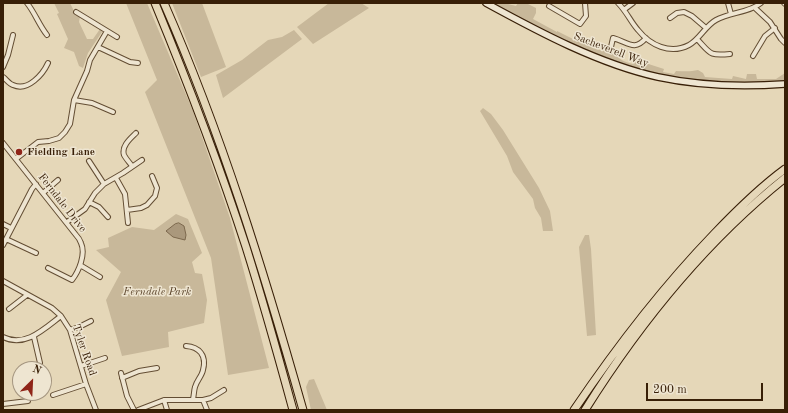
<!DOCTYPE html>
<html>
<head>
<meta charset="utf-8">
<style>
	body { margin:0 }
	#map { position:relative; width:788px; height:413px; overflow:hidden; background:#e5d7b8; font-family:"Old Standard TT",serif }
	canvas { display:block }
	.frame { position:absolute; inset:0; border:4px solid #381f07; pointer-events:none }
	.north { position:absolute; left:12px; top:361px; width:40px; height:40px; box-sizing:border-box; background:#eee5d1; border:1px solid #a59680; border-radius:50%; rotate:24deg; font-size:11px; font-weight:700; line-height:16px; text-align:center; color:#381f07 }
	.north::after { content:''; display:block; margin:auto; width:14px; height:18px; background:#8f2418; clip-path:polygon(50% 0,100% 100%,50% 72%,0 100%) }
	.scale { position:absolute; left:646px; top:383px; width:117px; height:18px; box-sizing:border-box; border:2px solid #381f07; border-top:0; padding-left:5px; font-size:12px; line-height:14px; white-space:nowrap; color:#381f07; -webkit-text-stroke:3px #eee5d1; paint-order:stroke }
</style>
</head>
<body>
<div id="map">
<canvas width="788" height="413"></canvas>
<div class="frame"></div>
<div class="north">N</div>
<div class="scale">200 m</div>
</div>
<script>
const ctx = document.querySelector('canvas').getContext('2d');
ctx.lineJoin = 'round';
function fillPath(path, color) { ctx.fillStyle = color; ctx.fill(path, 'evenodd'); }
function trace(path, color, width, dash) { ctx.strokeStyle = color; ctx.lineWidth = width; ctx.lineCap = dash ? 'butt' : 'round'; ctx.setLineDash(dash || []); ctx.stroke(path); }
function drawText(font, color, halo, rows, align = 'center') {
  ctx.font = font + ' "Old Standard TT",serif'; ctx.lineWidth = 3; ctx.setLineDash([]); ctx.textBaseline = 'middle'; ctx.strokeStyle = halo; ctx.fillStyle = color; for (const [text, x, y, turn = 0] of rows) {
    ctx.save(); ctx.translate(x, y); ctx.rotate((+turn || 0) * Math.PI / 180); ctx.textAlign = isNaN(turn) ? turn : align; if (halo) ctx.strokeText(text, 0, 0); ctx.fillText(text, 0, 0); ctx.restore();
  }
}
fillPath(new Path2D(`
	M54 3H70L75 13 80 16 79 22 87 39H93L100 29 101 30 102 32 88 53 83 68 79 66 74 52 64 48 68 39 57 14 59 13Z
	M126 3H147L193 111 230 218 269 368 228 375 211 258 145 92 157 80Z
	M172 3H202L226 67 201 77Z
	M329 3H361L369 8 313 44 297 27Z
	M491 3H504L516 6 518 3H526L536 8V13L533 19 557 32V31L573 39 574 37 579 41 580 39 593 48 611 53 612 51 614 52C618 59 624 62 633 64L635 60H636L664 69 663 72 674 74 676 71C683 71 690 72 698 70L703 73 705 77 732 79 733 76 746 79 747 74H756L757 79H776L785 73V82C733 86 679 82 628 67 582 53 533 26 491 3Z
	M294 30 302 39 223 98 216 75 242 60 268 40 282 37Z
	M483 108 491 114 503 130 539 188 550 211 553 231H543L541 218 535 208 533 199 513 172 507 156 480 111Z
	M176 214 188 219 202 253 192 262 195 273 202 274 207 300 204 323 168 332 169 347 122 356 106 300 121 272 96 250 109 247 108 238 132 227 154 230Z
	M585 235H589L591 249 596 335 587 336 579 247Z
	M314 379 327 410H311L306 387 309 380Z`), '#c8b89a');
const water = new Path2D(`
	M179 223 184 226 186 235 185 240 173 237 166 231 175 224Z`);
fillPath(water, '#aa987c');
trace(water, '#7c684d', 1);
const street = new Path2D(`
	M27 3C35 13 39 25 47 35
	M618 3C627 12 630 21 638 30 650 45 670 55 689 45 700 39 705 26 716 20 730 12 749 13 761 3
	M728 3 731 14
	M784 3 785 4
	M549 6 580 24 586 16 585 3
	M755 8 770 22 781 39 785 43
	M625 9 633 3
	M76 12 117 37
	M670 18 677 13 684 12 692 16 706 28
	M697 39C711 54 709 56 730 54
	M98 47 130 62 138 63
	M611 47 613 38C628 42 634 52 646 38
	M753 56 765 36 775 28
	M3 67 8 55 13 35
	M3 77C6 79 9 84 13 85 28 92 43 74 48 63
	M74 100 92 103 113 112
	M3 143 76 235C78 237 80 240 81 243 86 254 79 271 72 280L48 268
	M16 159 38 142 49 141 59 138 65 132 70 124 74 100 87 71 90 60 107 31
	M89 161 104 184
	M132 166C130 163 126 159 124 155 121 146 131 138 136 133
	M116 178 125 194 128 223
	M43 193 58 180
	M89 202 99 207 108 217
	M127 210 141 208 147 205 155 196 157 188 152 176
	M67 222 85 209 95 193 104 184 123 173 142 160
	M3 224 11 228
	M6 239 36 253
	M3 245 32 189 36 184
	M80 265 100 277
	M3 281 52 308 61 316 70 330 86 384 96 410
	M9 309 27 295
	M70 330 79 327 91 321
	M3 337C25 348 44 329 61 316
	M34 337 40 363
	M186 346C199 347 207 355 203 370 202 376 197 380 195 387 194 390 194 395 193 399
	M81 366 105 358
	M121 373 127 396 134 410
	M122 378 139 371 157 368
	M53 395 86 384
	M164 400 167 410
	M203 400 207 410
	M3 404 28 401
	M138 410 164 400H203L211 398 224 390`);
const secondary = new Path2D(`
	M486 3C539 32 599 64 658 77 700 86 743 87 785 84`);
const highway = new Path2D(`
	M155 3C188 83 219 164 246 247 263 301 278 355 293 410
	M164 3C222 135 264 272 303 410
	M574 410C616 348 661 289 714 234 736 211 759 188 785 169
	M585 410C639 324 705 242 785 178`);
trace(street, '#634d33', 6);
trace(secondary, '#381f07', 8);
trace(highway, '#381f07', 9);
trace(street, '#eee5d1', 4);
trace(secondary, '#eee5d1', 5.5);
trace(highway, '#e5d7b8', 7);
for (const [x, y, r, color] of [
	[19,152,4,"#8f2418"]
]) { const dot = new Path2D(); dot.arc(x, y, r, 0, 2 * Math.PI); ctx.fillStyle = color; ctx.fill(dot); trace(dot, '#eee5d1', 1.5); }
drawText('11px', '#381f07', '#eee5d1', [
	["Sacheverell Way",611,50,21],
	["Ferndale Drive",62,203,52],
	["Tyler Road",84,350,71]
]);
drawText('bold 11px', '#381f07', '#eee5d1', [
	["Fielding Lane",27,152]
], 'left');
drawText('italic 11px', '#5c452c', '#eee5d1', [
	["Ferndale Park",157,292]
]);
</script>
</body>
</html>
